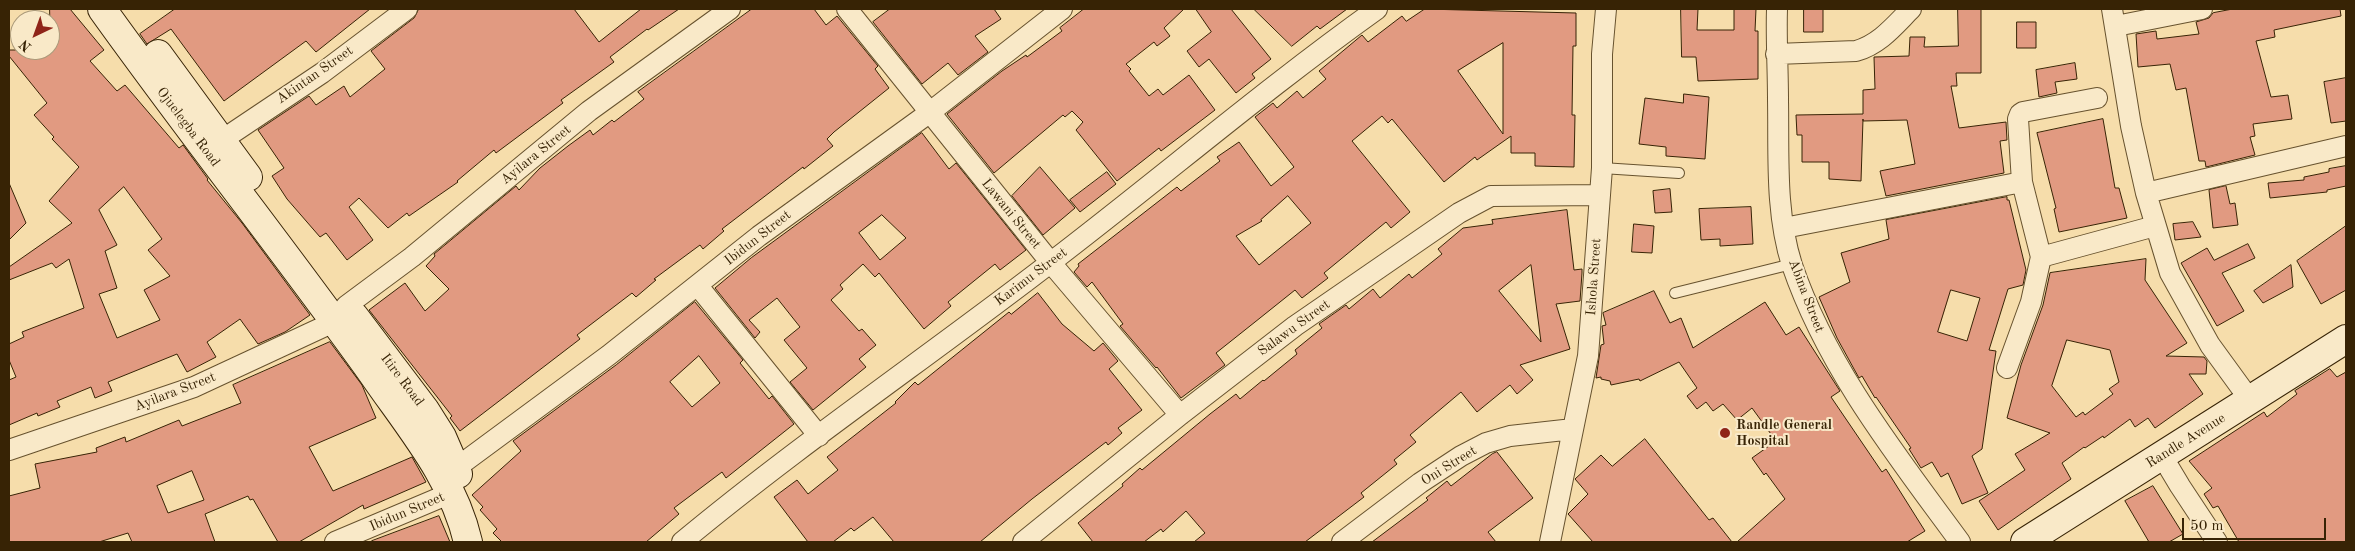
<!DOCTYPE html>
<html>
<head>
<meta charset="utf-8">
<style>
	body { margin:0 }
	#map { position:relative; width:2355px; height:551px; overflow:hidden; background:#f6ddab; font-family:"Old Standard TT",serif }
	canvas { display:block }
	.frame { position:absolute; inset:0; border:10px solid #372305; pointer-events:none }
	.north { position:absolute; left:10px; top:10px; width:50px; height:50px; box-sizing:border-box; background:#f9e9c8; border:1px solid #ab9a7a; border-radius:50%; rotate:222deg; font-size:14px; font-weight:700; line-height:20px; text-align:center; color:#372305 }
	.north::after { content:''; display:block; margin:auto; width:18px; height:22px; background:#8f2418; clip-path:polygon(50% 0,100% 100%,50% 72%,0 100%) }
	.scale { position:absolute; left:2182px; top:518px; width:144px; height:22px; box-sizing:border-box; border:2px solid #372305; border-top:0; padding-left:6px; font-size:15px; line-height:18px; white-space:nowrap; color:#372305; -webkit-text-stroke:4px #f9e9c8; paint-order:stroke }
</style>
</head>
<body>
<div id="map">
<canvas width="2355" height="551"></canvas>
<div class="frame"></div>
<div class="north">N</div>
<div class="scale">50 m</div>
</div>
<script>
const ctx = document.querySelector('canvas').getContext('2d');
ctx.lineJoin = 'round';
function fillPath(path, color) { ctx.fillStyle = color; ctx.fill(path, 'evenodd'); }
function trace(path, color, width, dash) { ctx.strokeStyle = color; ctx.lineWidth = width; ctx.lineCap = dash ? 'butt' : 'round'; ctx.setLineDash(dash || []); ctx.stroke(path); }
function drawText(font, color, halo, rows, align = 'center') {
  ctx.font = font + ' "Old Standard TT",serif'; ctx.lineWidth = 4; ctx.setLineDash([]); ctx.textBaseline = 'middle'; ctx.strokeStyle = halo; ctx.fillStyle = color; for (const [text, x, y, turn = 0] of rows) {
    ctx.save(); ctx.translate(x, y); ctx.rotate((+turn || 0) * Math.PI / 180); ctx.textAlign = isNaN(turn) ? turn : align; if (halo) ctx.strokeText(text, 0, 0); ctx.fillText(text, 0, 0); ctx.restore();
  }
}
const building = new Path2D(`
	M50 9H70L104 50 90 61 117 91 125 85 179 148 183 145 208 179 207 180 242 223 310 315 285 332 258 344 240 319 207 342 216 357 187 372 177 354 108 382 112 391 95 398 91 387 57 401 60 407 38 416 37 413 9 425V380L16 377 9 360V344L24 337 22 332 84 308 69 259 56 268 52 263 9 280V267L72 223 49 201 79 167 52 139 54 137 34 115 47 103 9 56V50H50ZM124 187 162 239 148 250 170 276 144 290 160 320 117 338 99 294 117 288 105 251 117 245 99 210Z
	M175 9H370L316 52 306 41 224 101 171 29 147 44 140 34Z
	M419 9H574L599 42 641 9H679L648 30 647 29 610 57 614 62 561 100 563 103 496 153 494 150 457 181 458 182 409 216 407 213 388 228 359 198 349 207 373 240 347 260 326 233 320 237 287 199 272 176 284 168 258 130 309 96 316 105 344 86 350 97 385 69 371 51 414 18Z
	M752 9H814L826 25 837 16 878 66 875 69 889 88 834 132 827 139 833 146 804 169 803 167 722 229 724 231 703 249 700 245 654 279 656 280 636 297 632 293 577 335 580 339 460 431 450 418 452 416 369 310 405 283 425 311 449 289 426 266 435 256 434 254 516 186 519 190 540 168 568 146 590 130 593 135 612 120 614 122 644 99 638 92Z
	M890 9H994L1001 19 975 36 988 52 958 75 948 63 922 84 873 22Z
	M1084 9H1184L1164 28 1170 36 1157 46 1154 42 1126 64 1131 69 1129 71 1149 96 1158 89 1163 95 1189 75 1215 110 1161 151 1159 148 1117 181 1076 130 1083 122 1072 111 1065 117 1063 115 994 173 947 114 1002 71 1026 55 1027 57 1062 31 1060 28Z
	M1196 9H1231L1271 59 1252 74 1255 78 1236 93 1209 59 1199 67 1187 51 1211 32Z
	M1254 9H1347L1320 29 1317 26 1292 46Z
	M1425 9 1576 13V46H1573L1572 115H1575L1574 167 1535 166V153H1511V136L1477 160 1475 157 1444 182 1392 119 1388 123 1382 116 1352 141 1410 212 1391 228 1386 222 1324 273 1328 278 1302 298 1295 290 1255 322 1216 353 1225 365 1181 398 1157 367 1156 368 1120 326 1123 324 1092 282 1087 287 1074 272 1079 266 1078 264 1177 187 1181 191 1220 161 1217 157 1239 142 1271 186 1294 167 1255 117 1273 103 1277 108 1297 91 1303 98 1326 79 1319 71 1362 35 1368 42 1402 16 1406 21ZM1503 43V134L1458 71ZM1288 196 1311 223 1259 265 1236 236 1262 221 1261 220Z
	M1681 9H1698L1697 30H1734V9H1756L1755 31H1758V79L1698 81 1696 57H1682Z
	M1804 9H1823V32H1804Z
	M1958 9H1981V73H1956L1957 86H1951L1959 128 2006 122 2007 140 2000 141 2004 173 1886 196 1880 171 1915 164 1907 120 1863 121V119L1861 181 1829 179V162H1802V135H1797L1796 115 1863 114V90L1875 89 1874 57 1909 56 1910 37H1925L1924 47 1958 46Z
	M2233 9H2340L2341 16 2274 30 2275 37 2256 41 2271 97 2288 95 2292 119 2253 124 2255 136 2250 137 2255 155 2206 167 2205 161H2199L2186 88 2176 90 2170 64 2138 67 2136 34 2156 31 2157 39 2199 34 2196 22 2209 18 2213 13Z
	M2017 22H2036V48H2017Z
	M2075 63 2077 79 2055 82 2057 93 2039 97 2036 70Z
	M2346 78V121L2331 123 2324 82Z
	M1684 94 1709 97 1705 159 1666 156V147L1639 144 1645 98 1683 103Z
	M2103 119 2115 188H2119L2127 218 2059 232 2054 209 2056 208 2037 133Z
	M922 133 949 169 956 163 1026 250 1000 270 995 264 948 302 951 306 924 329 879 273 875 277 863 264 840 285 843 289 831 300 859 331 862 329 876 345 859 359 866 367 813 410 790 382 807 368 784 340 800 327 777 298 749 320 760 332 755 338 715 288 751 258ZM882 215 906 238 880 260 859 233Z
	M2346 166V186L2327 190V192L2270 198 2268 183 2304 180V177L2329 172V169Z
	M1040 167 1075 208 1043 235 1012 196Z
	M1107 172 1116 184 1080 212 1070 200Z
	M9 183 26 223 9 240Z
	M2226 186 2230 204 2235 203 2238 225 2213 228 2209 190Z
	M1670 189 1672 212 1655 213 1653 191Z
	M2007 197V200H2009L2026 270 2023 285 2008 289 1989 350 1996 351 1982 449 1972 456 1988 493 1962 504 1948 473 1941 477 1932 462 1921 468 1909 449 1911 448 1876 397 1875 398 1862 376 1859 378 1854 369 1837 338 1819 297 1850 282 1841 253 1889 239 1886 220ZM1951 290 1980 298 1967 341 1938 332Z
	M1751 207 1753 244 1720 246V239L1701 240 1699 209Z
	M1567 210 1574 270 1582 269V273L1580 301 1556 304 1570 349 1520 365 1533 380 1517 394 1510 385 1477 412 1461 392 1410 435 1416 442 1394 460 1397 464 1361 493 1364 497 1305 542H1194L1205 533 1186 511 1163 532 1161 529 1144 542H1093L1078 523 1123 486 1122 484 1140 468 1142 470 1210 414 1236 394 1240 399 1263 380 1264 381 1297 354 1295 350 1322 328 1319 324 1346 305 1349 309 1373 289 1380 298 1409 274 1412 278 1442 254 1438 249 1463 228 1493 224 1492 220ZM1531 265 1541 342 1499 291Z
	M2193 222 2201 237 2175 240 2173 224Z
	M1634 224 1654 226 1652 253 1632 252Z
	M2346 226V290L2321 304 2297 261Z
	M2248 244 2255 258 2222 273 2244 311 2217 326 2181 263 2207 248 2214 260Z
	M2146 259 2145 280 2187 343 2166 356 2204 357 2207 361 2206 374H2189L2203 394 2155 428 2148 418 2135 427 2130 419 2104 438 2103 436 2085 448 2084 447 2062 463 2071 479 1998 530 1979 501 2025 470 2015 454 2050 433 2007 418 2021 365 2043 305 2050 273ZM2067 340 2110 350 2119 382 2109 389 2113 394 2085 415 2083 412 2076 417 2052 386Z
	M2291 265 2293 287 2263 303 2254 291Z
	M1654 291 1670 323 1681 318 1693 348 1765 302 1786 335 1799 327 1840 391 1831 397 1882 472 1886 469 1925 531 1907 542H1737L1785 499 1766 473 1764 475 1752 458 1776 441 1752 408 1737 420 1723 404 1713 411 1706 402 1697 409 1687 396 1697 388 1679 362 1640 381 1639 379 1611 385 1610 381 1601 379V377L1596 378 1601 345 1604 344 1602 326 1606 325 1603 313Z
	M1038 293 1062 324 1094 351 1103 343 1118 361 1109 369 1142 410 1118 428 1122 433 1108 445 1106 442 1032 499 980 542H894L873 517 854 531 851 528 833 542H808L774 497 797 480 808 494 838 470 827 457 896 403 895 402 915 382 918 385 1009 312 1011 314Z
	M695 302 743 360 740 363 769 399 772 396 794 424 726 478 722 472 674 508 679 514 646 542H502L493 533 497 529 480 510 483 507 472 495 521 451 513 441 616 365ZM699 356 720 383 692 407 670 382Z
	M330 342 362 385 376 418 309 447 333 491 412 457 426 482 364 509 363 505 299 542H278L253 499 250 500 248 496 205 514 215 542H132L128 533 99 542H9V496L40 488 35 464 97 452 96 448 125 437 126 442 179 420 182 426 241 403 233 385ZM192 471 204 500 168 513 157 486Z
	M2330 369 2337 377 2346 372V542H2239L2218 506 2213 508 2204 494 2212 488 2189 461 2264 412 2267 417 2297 394 2295 391Z
	M1645 439 1709 520 1713 518 1732 542H1593L1568 514 1588 494 1575 479 1601 455 1612 466Z
	M1497 452 1533 498 1488 532 1496 542H1372L1428 500 1426 498 1447 481 1451 486 1492 454Z
	M2153 486 2183 534 2169 542H2149L2125 501Z
	M439 516 450 542H373L372 541Z`);
fillPath(building, '#e19a81');
trace(building, '#372305', 1);
const lane = new Path2D(`
	M1602 168 1679 173
	M1675 293 1792 264`);
const street = new Path2D(`
	M847 9 1051 263 1180 415
	M1777 9C1776 39 1778 69 1778 100 1779 154 1775 212 1792 265 1827 368 1897 456 1960 542
	M2112 9 2131 126 2146 193 2170 273 2210 345 2250 400
	M2116 26 2202 9
	M1776 54 1856 51C1880 44 1894 26 1911 9
	M222 140 322 73 407 9
	M2146 193 2346 146
	M1784 228 2022 182
	M2041 257 2022 182 2018 119 2020 114 2023 112 2097 98
	M698 286 819 436
	M346 306 412 257 589 111 730 9
	M2007 368 2031 302 2041 257 2155 226
	M9 450 194 387 336 321
	M2162 456 2180 486 2217 542
	M456 468 609 355 759 236 929 113 1062 9
	M335 542 451 493
	M682 542C800 444 928 357 1050 263 1160 179 1265 89 1377 9
	M1023 542 1180 415 1295 326 1459 213 1491 196 1599 195
	M1342 542 1420 483 1461 456 1486 443 1510 436 1573 429
	M1550 542 1588 356 1602 168V54L1606 9`);
const secondary = new Path2D(`
	M102 9C190 132 284 250 372 373 409 427 453 477 468 542
	M158 54 248 177
	M354 316 425 410 442 437 458 474
	M2025 542 2346 339`);
trace(lane, '#67522e', 12);
trace(street, '#67522e', 22);
trace(secondary, '#372305', 30);
trace(lane, '#f9e9c8', 10);
trace(street, '#f9e9c8', 20);
trace(secondary, '#f9e9c8', 28);
for (const [x, y, r, color] of [
	[1725,433,6,"#8f2418"]
]) { const dot = new Path2D(); dot.arc(x, y, r, 0, 2 * Math.PI); ctx.fillStyle = color; ctx.fill(dot); trace(dot, '#f9e9c8', 2); }
drawText('14px', '#372305', '#f9e9c8', [
	["Akintan Street",315,75,-35],
	["Ojuelegba Road",188,127,53],
	["Ayilara Street",536,155,-39],
	["Lawani Street",1011,214,51],
	["Ibidun Street",758,238,-38],
	["Karimu Street",1031,277,-37],
	["Ishola Street",1594,277,-86],
	["Abina Street",1806,296,69],
	["Salawu Street",1294,328,-36],
	["Itire Road",402,380,53],
	["Ayilara Street",175,392,-21],
	["Randle Avenue",2186,441,-32],
	["Oni Street",1449,466,-32],
	["Ibidun Street",407,512,-23]
]);
drawText('bold 14px', '#372305', '#f9e9c8', [
	["Randle General",1736,425],
	["Hospital",1736,441]
], 'left');
</script>
</body>
</html>
